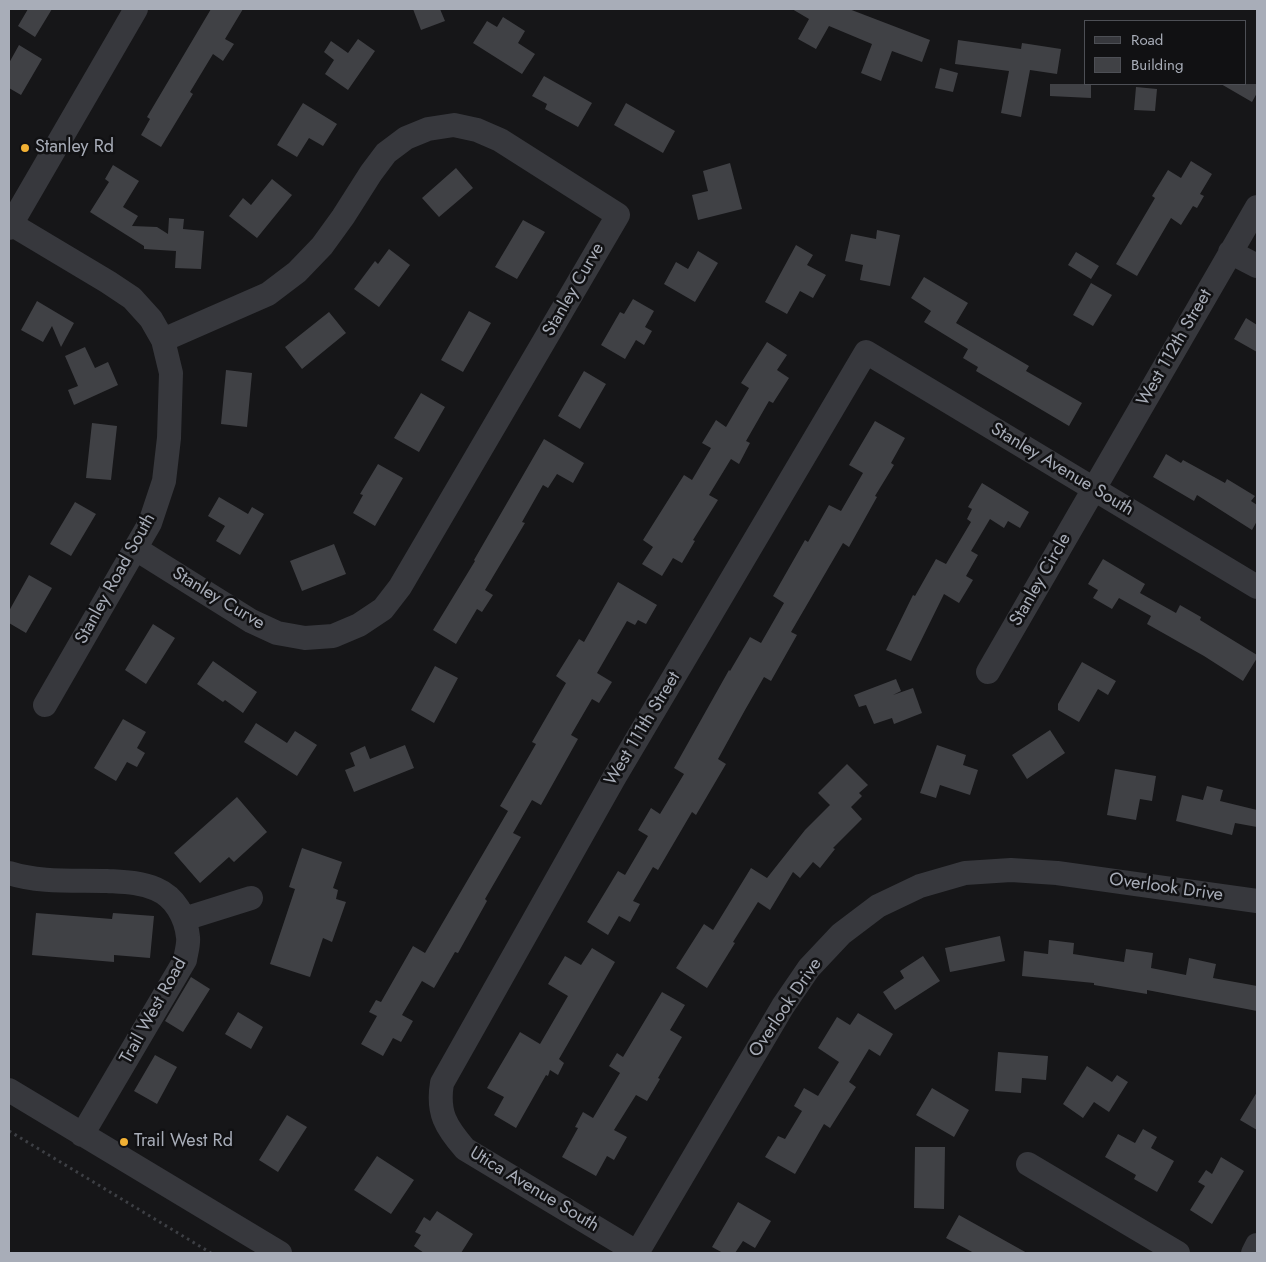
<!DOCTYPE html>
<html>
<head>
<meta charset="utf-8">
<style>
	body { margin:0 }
	#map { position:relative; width:1266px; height:1262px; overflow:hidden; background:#161618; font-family:Jost,sans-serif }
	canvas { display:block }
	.frame { position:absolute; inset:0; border:10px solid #a8adb8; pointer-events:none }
	.legend { position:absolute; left:1084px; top:20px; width:162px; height:65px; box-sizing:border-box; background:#111113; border:1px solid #4d4f55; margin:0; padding:6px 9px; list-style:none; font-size:15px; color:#a8adb8 }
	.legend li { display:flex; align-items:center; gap:10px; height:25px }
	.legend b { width:25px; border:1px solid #4d4f55 }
</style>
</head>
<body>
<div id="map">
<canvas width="1266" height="1262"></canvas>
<div class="frame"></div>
<ul class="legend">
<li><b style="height:6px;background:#37383d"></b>Road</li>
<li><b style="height:14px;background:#404145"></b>Building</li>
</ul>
</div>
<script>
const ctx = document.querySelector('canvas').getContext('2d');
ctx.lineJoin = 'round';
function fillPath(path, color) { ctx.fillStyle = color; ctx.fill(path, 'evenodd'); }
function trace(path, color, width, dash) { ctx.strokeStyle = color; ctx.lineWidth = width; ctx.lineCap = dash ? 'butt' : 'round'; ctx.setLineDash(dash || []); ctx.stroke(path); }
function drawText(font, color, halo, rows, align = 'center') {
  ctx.font = font + ' Jost,sans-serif'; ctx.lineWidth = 5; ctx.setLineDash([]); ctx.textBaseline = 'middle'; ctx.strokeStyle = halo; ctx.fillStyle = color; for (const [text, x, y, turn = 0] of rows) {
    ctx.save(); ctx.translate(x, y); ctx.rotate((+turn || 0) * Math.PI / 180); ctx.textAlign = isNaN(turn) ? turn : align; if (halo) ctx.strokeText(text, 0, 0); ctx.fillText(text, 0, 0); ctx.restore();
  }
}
fillPath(new Path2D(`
	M28 9H52L35 37 18 26Z
	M211 9H243L225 39 234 44 223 61 213 54 190 92 193 94 161 147 141 135 150 119 147 117Z
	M413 9H440L445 21 421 30Z
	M792 9H849L930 40 922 62 892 51 881 81 861 73 872 44 829 26 816 49 798 39 809 19Z
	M503 17 525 31 518 43 535 54 522 74 473 43 487 21 497 27Z
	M358 39 375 51 348 90 325 74 334 60 324 52 331 41 348 53Z
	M958 40 1021 49 1022 43 1061 49 1057 74 1030 70 1021 117 1001 113 1009 71 955 64Z
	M19 45 42 59 21 95 9 88V63Z
	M940 68 958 73 953 92 935 88Z
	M544 76 592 103 578 127 545 109 547 104 532 96Z
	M1050 84H1091V98L1050 96Z
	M1221 84H1257V93L1252 102Z
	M1136 87 1157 89 1155 111 1134 110Z
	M303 103 337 124 323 146 309 138 297 157 277 145Z
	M626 103 675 131 663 153 614 125Z
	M1191 161 1212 174 1200 194 1204 196 1197 208 1193 206 1181 225 1171 218 1137 276 1116 264 1155 198 1152 196 1168 170 1181 178Z
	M730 163 742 209 698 220 692 195 708 191 703 171Z
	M113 165 139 181 123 207 138 216 132 226 157 227 168 234 169 218 184 219 183 229 204 231 201 269 175 268 176 251 144 249V246L90 212 109 182 105 179Z
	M456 168 473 188 439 217 422 198Z
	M272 179 292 195 257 238 229 216 243 198 251 205Z
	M523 220 545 232 517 279 495 267Z
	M877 230 900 235 890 286 860 280 863 265 845 261 851 234 876 239Z
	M796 245 813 255 807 265 826 275 813 298 800 291 787 314 765 302Z
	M389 249 410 265 379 307 354 289 375 261 378 264Z
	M698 251 718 263 695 302 664 284 676 262 688 269Z
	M1076 252 1099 266 1091 279 1068 265Z
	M924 277 968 303 956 323 1029 366 1026 371 1082 403 1069 426 976 371 978 367 963 358 968 349 924 322 931 311 911 298Z
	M1091 283 1112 295 1093 326 1073 315Z
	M633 299 654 311 645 327 652 331 644 345 636 340 625 359 601 345 620 312 624 314Z
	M37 301 74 323 61 347 52 326 43 342 21 330Z
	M469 311 491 323 463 372 441 360Z
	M329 312 346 333 302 369 285 347Z
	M1246 318 1257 325V352L1234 339Z
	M767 342 787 355 777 370 789 378 773 403 769 401 746 441 750 443 739 464 731 459 709 495 718 500 693 540 695 541 682 563 673 558 662 576 642 564 653 547 643 540 684 475 692 480 711 448 702 443 716 420 726 427 749 388 741 383Z
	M85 347 95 368 108 362 118 385 74 405 68 390 78 386 65 356Z
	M226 370 252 373 247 427 221 424Z
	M584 371 606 384 580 429 558 416Z
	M421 393 445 407 419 452 394 438Z
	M875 421 905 438 891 463 894 465 875 496 877 497 849 547 843 543 791 632 797 635 771 681 764 677 745 710 718 759 726 764 696 815 692 812 658 870 653 867 633 901 640 904 630 922 619 916 608 935 587 922 618 871 625 875 648 836 638 830 651 808 660 814 684 774 674 768 729 670 730 671 750 637 761 643 784 603 773 596 805 540 808 542 829 505 841 511 863 473 849 465Z
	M92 423 117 426 111 480 86 478Z
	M544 439 584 463 573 483 557 474 548 488 543 485 522 522 525 523 485 590 493 595 482 612 477 609 456 644 433 630 475 561 474 560Z
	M1166 454 1181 463 1183 460 1225 483 1227 479 1255 496 1251 501 1257 505V521L1252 530 1197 495 1194 501 1153 477Z
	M378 464 403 478 375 526 353 513 363 495 360 494Z
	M982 483 1029 512 1020 528 1008 521 1004 528 990 519 971 551 978 555 966 576 973 580 959 603 944 594 911 661 886 650 913 595 915 596 936 559 946 564 971 522 967 519 972 509 968 507Z
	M219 497 248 514 252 507 264 514 240 555 216 541 225 526 208 516Z
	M75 502 96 514 71 556 50 544Z
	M334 544 346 574 302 591 290 561Z
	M1103 559 1145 584 1140 593 1176 613 1180 605 1201 617 1200 620 1257 655V658L1243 681 1204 656 1147 624 1151 616 1119 598 1112 609 1093 598 1098 590 1088 584Z
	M29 575 52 588 26 633 9 623V611Z
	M618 582 657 605 646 624 638 620 635 625 627 621 597 673 612 682 599 703 592 699 571 735 578 739 541 805 532 800 513 833 521 837 485 899 487 901 458 953 455 952 434 988 422 981 402 1015 413 1021 401 1042 393 1038 383 1056 361 1044 377 1016 369 1012 376 1000 381 1002 413 946 425 953 508 811 500 806 536 744 532 742 566 683 556 676 579 639 584 642Z
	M153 624 175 638 146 684 125 670Z
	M213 661 257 692 243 713 225 700 223 702 197 684Z
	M1082 662 1116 681 1108 695 1098 689 1079 722 1058 710V704Z
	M435 666 458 678 434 723 411 710Z
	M896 679 901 691 893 695 913 688 922 713 894 724 892 718 874 724 866 705 859 707 854 695Z
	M123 719 146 732 137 748 145 753 137 767 127 762 116 781 94 768Z
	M256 723 287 743 295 731 317 745 297 776 244 742Z
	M1050 730 1065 753 1027 779 1012 755Z
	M405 745 414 768 354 792 345 770 355 766 350 753 365 746 370 759Z
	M937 745 966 755 963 765 978 770 970 795 940 785 936 798 920 793Z
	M847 764 868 785 859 793 862 796 851 807 862 819 833 848 835 849 820 868 813 862 800 878 793 872 770 910 758 902 733 942 735 943 707 988 676 968 704 924 713 930 751 868 767 878 805 830 830 805 818 793Z
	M1115 769 1156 776 1152 801 1140 799 1136 820 1107 815Z
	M1207 786 1223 790 1220 801 1257 810V827L1235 823 1232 835 1176 821 1182 795 1203 800Z
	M237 797 267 832 234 862 229 857 200 883 174 853Z
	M302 848 342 862 333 888 338 890 336 899 346 902 332 942 323 938 310 977 270 964 295 889 289 887Z
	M36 913 112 919 113 913 154 916 150 958 114 955V962L32 955Z
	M1000 936 1005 961 950 972 945 948Z
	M1049 940 1074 943 1073 954 1124 962 1126 949 1153 953 1151 968 1186 975 1189 958 1216 964 1213 978 1257 986V1011L1147 990V994L1094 985V983L1022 976 1024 951 1048 954Z
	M592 948 615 962 559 1059 564 1063 558 1075 550 1070 548 1076 546 1075 516 1128 494 1115 504 1097 487 1088 520 1032 540 1044 568 996 548 984 565 956 581 965Z
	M923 956 940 981 895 1010 883 992 904 978 900 971Z
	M191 977 210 989 183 1032 165 1021Z
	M662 992 685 1005 670 1030 682 1037 658 1078 660 1079 647 1101 636 1095 614 1130 627 1137 614 1160 607 1156 596 1176 562 1157 578 1128 575 1127 583 1112 593 1118 620 1073 609 1066 617 1053 623 1057Z
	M238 1012 263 1027 251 1049 225 1034Z
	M858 1013 893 1034 880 1056 869 1049 849 1082 856 1087 830 1128 824 1124 795 1174 765 1157 778 1136 785 1139 802 1111 794 1106 804 1088 818 1096 839 1062 818 1048 837 1017 850 1025Z
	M998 1052 1048 1056 1046 1080 1022 1078 1021 1093 995 1091Z
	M155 1055 177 1067 157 1104 134 1091Z
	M1087 1066 1112 1082 1117 1075 1128 1082 1109 1112 1094 1102 1083 1118 1063 1104Z
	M932 1088 969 1110 954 1137 916 1115Z
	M1257 1092V1130L1240 1120Z
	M287 1115 307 1127 278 1172 259 1160Z
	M1143 1129 1157 1137 1151 1148 1174 1161 1157 1192 1134 1179 1136 1175 1105 1157 1118 1134 1135 1143Z
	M915 1147H945L944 1209 914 1208Z
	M377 1156 414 1180 391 1214 354 1190Z
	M1221 1157 1244 1171 1212 1224 1190 1210 1205 1186 1198 1182 1206 1170 1212 1174Z
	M738 1202 771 1221 755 1248 743 1241 735 1253H723L712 1247Z
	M437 1211 473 1234 461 1253H424L414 1246 421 1235 415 1232 424 1217 430 1221Z
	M959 1215 1027 1253H974L946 1238Z`), '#404145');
trace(new Path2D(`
	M9 1131 211 1253`), '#3d3f44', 3, [2.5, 4]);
trace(new Path2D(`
	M11 224 108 282 132 298 151 319 163 340 171 373 169 438 164 481 150 523 45 705
	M9 228 136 9
	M1230 252 1257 266
	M136 549 251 621 277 633 305 638 333 636 359 625 383 609 400 587 618 215 500 140 477 130 454 125 428 129 406 138 386 153 371 173 343 217 322 246 297 272 268 294 163 340
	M988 672 1257 207
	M9 873C40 883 75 880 107 881 124 882 140 882 156 889 175 897 186 917 188 937 189 944 186 953 185 960L82 1135
	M184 919 251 898
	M9 1090 280 1253
	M1028 1164 1178 1253
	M637 1253 783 1006 809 968 841 934 878 906 920 886 965 873 1011 870 1057 873 1257 901
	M638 1253 465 1149C446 1127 437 1113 442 1083L614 778 866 352 1257 587
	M1253 1253 1257 1245`), '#37383d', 24);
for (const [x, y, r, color] of [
	[25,148,5,"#f2b134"],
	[124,1142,5,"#f2b134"]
]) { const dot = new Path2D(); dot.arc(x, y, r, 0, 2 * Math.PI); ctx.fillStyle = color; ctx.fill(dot); trace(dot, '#111113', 2); }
drawText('18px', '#a8adb8', '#111113', [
	["Stanley Rd",35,148],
	["Trail West Rd",134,1142]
], 'left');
drawText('18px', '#a8adb8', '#111113', [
	["Stanley Curve",574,290,-60],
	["West 112th Street",1175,348,-60],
	["Stanley Avenue South",1062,470,31],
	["Stanley Road South",116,579,-61],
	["Stanley Circle",1041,580,-60],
	["Stanley Curve",218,599,31],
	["West 111th Street",643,729,-59],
	["Overlook Drive",1166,888,8],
	["Overlook Drive",786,1008,-56],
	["Trail West Road",154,1011,-61],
	["Utica Avenue South",534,1190,31]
]);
</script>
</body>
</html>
